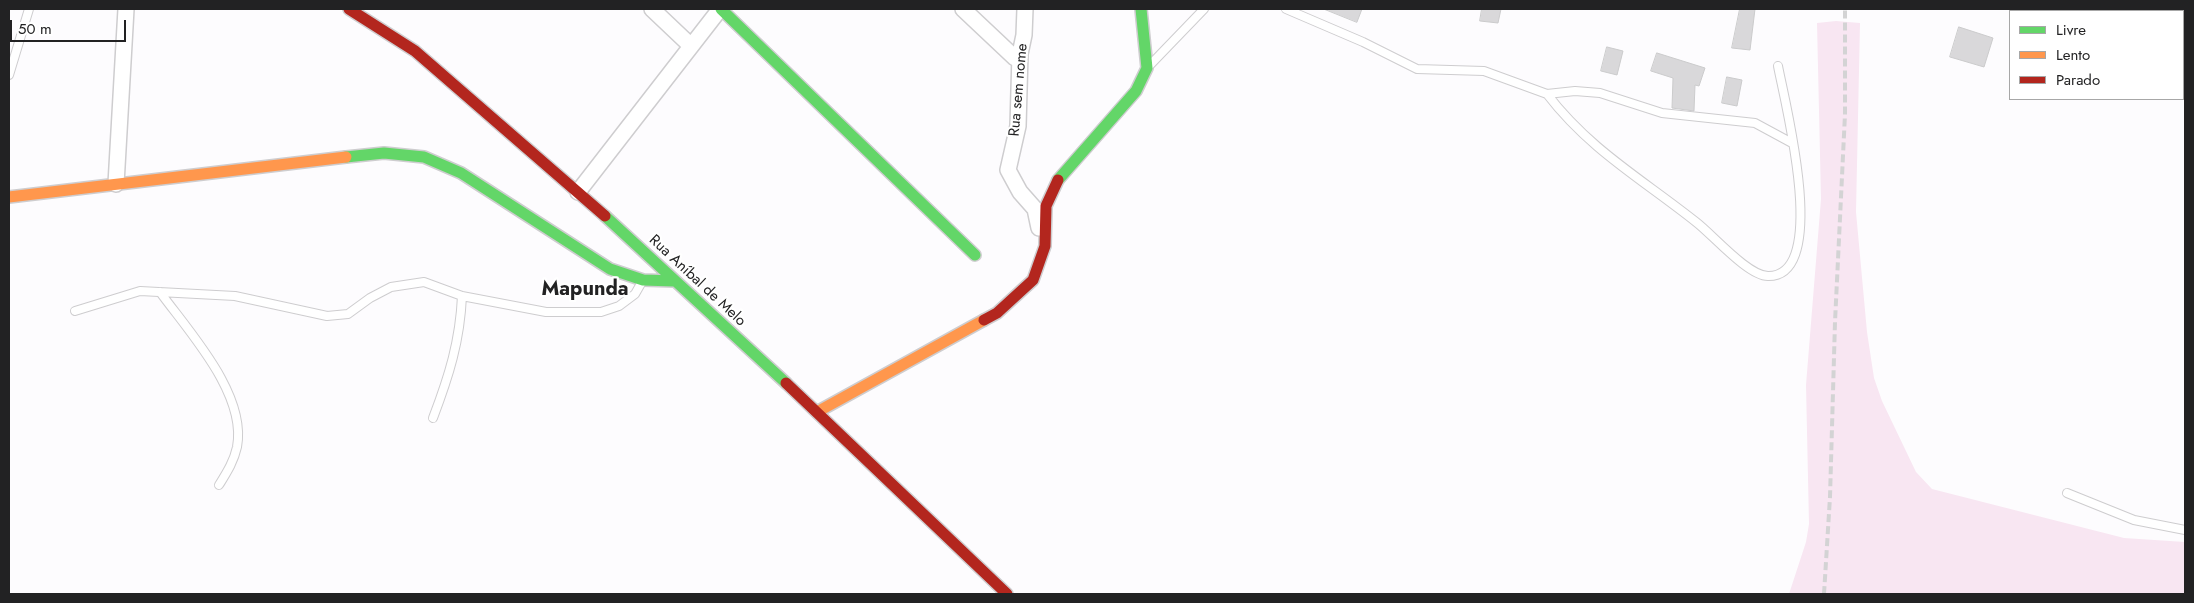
<!DOCTYPE html>
<html>
<head>
<meta charset="utf-8">
<style>
	body { margin:0 }
	#map { position:relative; width:2194px; height:603px; overflow:hidden; background:#fdfcfe; font-family:Jost,sans-serif }
	canvas { display:block }
	.frame { position:absolute; inset:0; border:10px solid #222223; pointer-events:none }
	.legend { position:absolute; left:2009px; top:10px; width:175px; height:90px; box-sizing:border-box; background:#fff; border:1px solid #a7a7a7; margin:0; padding:6px 9px; list-style:none; font-size:15px; color:#222223 }
	.legend li { display:flex; align-items:center; gap:10px; height:25px }
	.legend b { width:25px; border:1px solid #a7a7a7 }
	.scale { position:absolute; left:10px; top:20px; width:116px; height:22px; box-sizing:border-box; border:2px solid #222223; border-top:0; padding-left:6px; font-size:15px; line-height:18px; white-space:nowrap; color:#222223; -webkit-text-stroke:4px #fff; paint-order:stroke }
</style>
</head>
<body>
<div id="map">
<canvas width="2194" height="603"></canvas>
<div class="frame"></div>
<ul class="legend">
<li><b style="height:6px;background:#63d668"></b>Livre</li>
<li><b style="height:6px;background:#ff974d"></b>Lento</li>
<li><b style="height:6px;background:#b3261e"></b>Parado</li>
</ul>
<div class="scale">50 m</div>
</div>
<script>
const ctx = document.querySelector('canvas').getContext('2d');
ctx.lineJoin = 'round';
function fillPath(path, color) { ctx.fillStyle = color; ctx.fill(path, 'evenodd'); }
function trace(path, color, width, dash) { ctx.strokeStyle = color; ctx.lineWidth = width; ctx.lineCap = dash ? 'butt' : 'round'; ctx.setLineDash(dash || []); ctx.stroke(path); }
function drawText(font, color, halo, rows, align = 'center') {
  ctx.font = font + ' Jost,sans-serif'; ctx.lineWidth = 4.5; ctx.setLineDash([]); ctx.textBaseline = 'middle'; ctx.strokeStyle = halo; ctx.fillStyle = color; for (const [text, x, y, turn = 0] of rows) {
    ctx.save(); ctx.translate(x, y); ctx.rotate((+turn || 0) * Math.PI / 180); ctx.textAlign = isNaN(turn) ? turn : align; if (halo) ctx.strokeText(text, 0, 0); ctx.fillText(text, 0, 0); ctx.restore();
  }
}
fillPath(new Path2D(`
	M1836 21 1860 23 1856 212 1867 332 1874 378 1882 401 1916 472 1932 489 2124 538 2185 542V594H1789L1806 542 1809 524 1806 385 1821 199 1817 23Z`), '#f8e6f2');
const building = new Path2D(`
	M1324 9H1362L1357 22Z
	M1482 9H1501L1498 23 1480 21Z
	M1740 9H1755L1750 50 1732 48Z
	M1959 27 1993 38 1984 67 1950 57Z
	M1607 47 1623 51 1617 75 1601 71Z
	M1657 53 1705 68 1699 86 1695 85 1694 111 1672 108 1673 78 1651 71Z
	M1727 77 1742 80 1737 106 1722 103Z`);
fillPath(building, '#d9d8da');
trace(building, '#cbcbcc', 1);
const lane = new Path2D(`
	M1286 9 1363 42 1417 69 1484 71 1547 94
	M1150 65 1204 9
	M1778 66C1784 99 1831 277 1768 276 1748 276 1713 235 1696 222 1642 179 1590 150 1547 94L1575 91 1600 93 1662 113 1755 123 1792 143
	M9 75 29 9
	M160 292C189 332 247 394 237 447 234 461 227 472 219 485
	M75 311 140 291 235 296 327 316 348 314 370 298 391 287 424 282 462 296 546 312H601L619 306 635 294 643 280
	M433 418C449 376 460 341 462 296
	M2067 493 2134 520 2185 530`);
const street = new Path2D(`
	M652 9 690 45
	M963 9 1015 58
	M1025 9 1024 35 1020 54 1018 126 1008 170 1020 192 1035 209 1039 228
	M116 184 126 9
	M578 192 720 9`);
const fast = new Path2D(`
	M721 9 975 255
	M346 157 384 153 424 157 461 173 610 269 643 280 674 281
	M1058 180 1136 91 1147 68 1141 9
	M605 216 786 383`);
const slow = new Path2D(`
	M9 197 346 157
	M817 412 984 320`);
const jam = new Path2D(`
	M349 9 415 51 605 216
	M984 320 997 313 1033 280 1045 246 1046 206 1058 180
	M786 383 1007 594`);
trace(lane, '#cecdcf', 10);
trace(street, '#cecdcf', 18);
trace(fast, '#cecdcf', 14);
trace(slow, '#cecdcf', 14);
trace(jam, '#cecdcf', 14);
trace(lane, '#fff', 8);
trace(street, '#fff', 15);
trace(fast, '#63d668', 11);
trace(slow, '#ff974d', 11);
trace(jam, '#b3261e', 11);
trace(new Path2D(`
	M1824 594 1830 497 1835 322 1845 114V9`), '#d3d3d4', 4, [8, 4]);
drawText('15px', '#222223', '#fff', [
	["Rua sem nome",1019,90,-85],
	["Rua Aníbal de Melo",697,281,43]
]);
drawText('bold 20px', '#222223', '#fff', [
	["Mapunda",585,290]
]);
</script>
</body>
</html>
